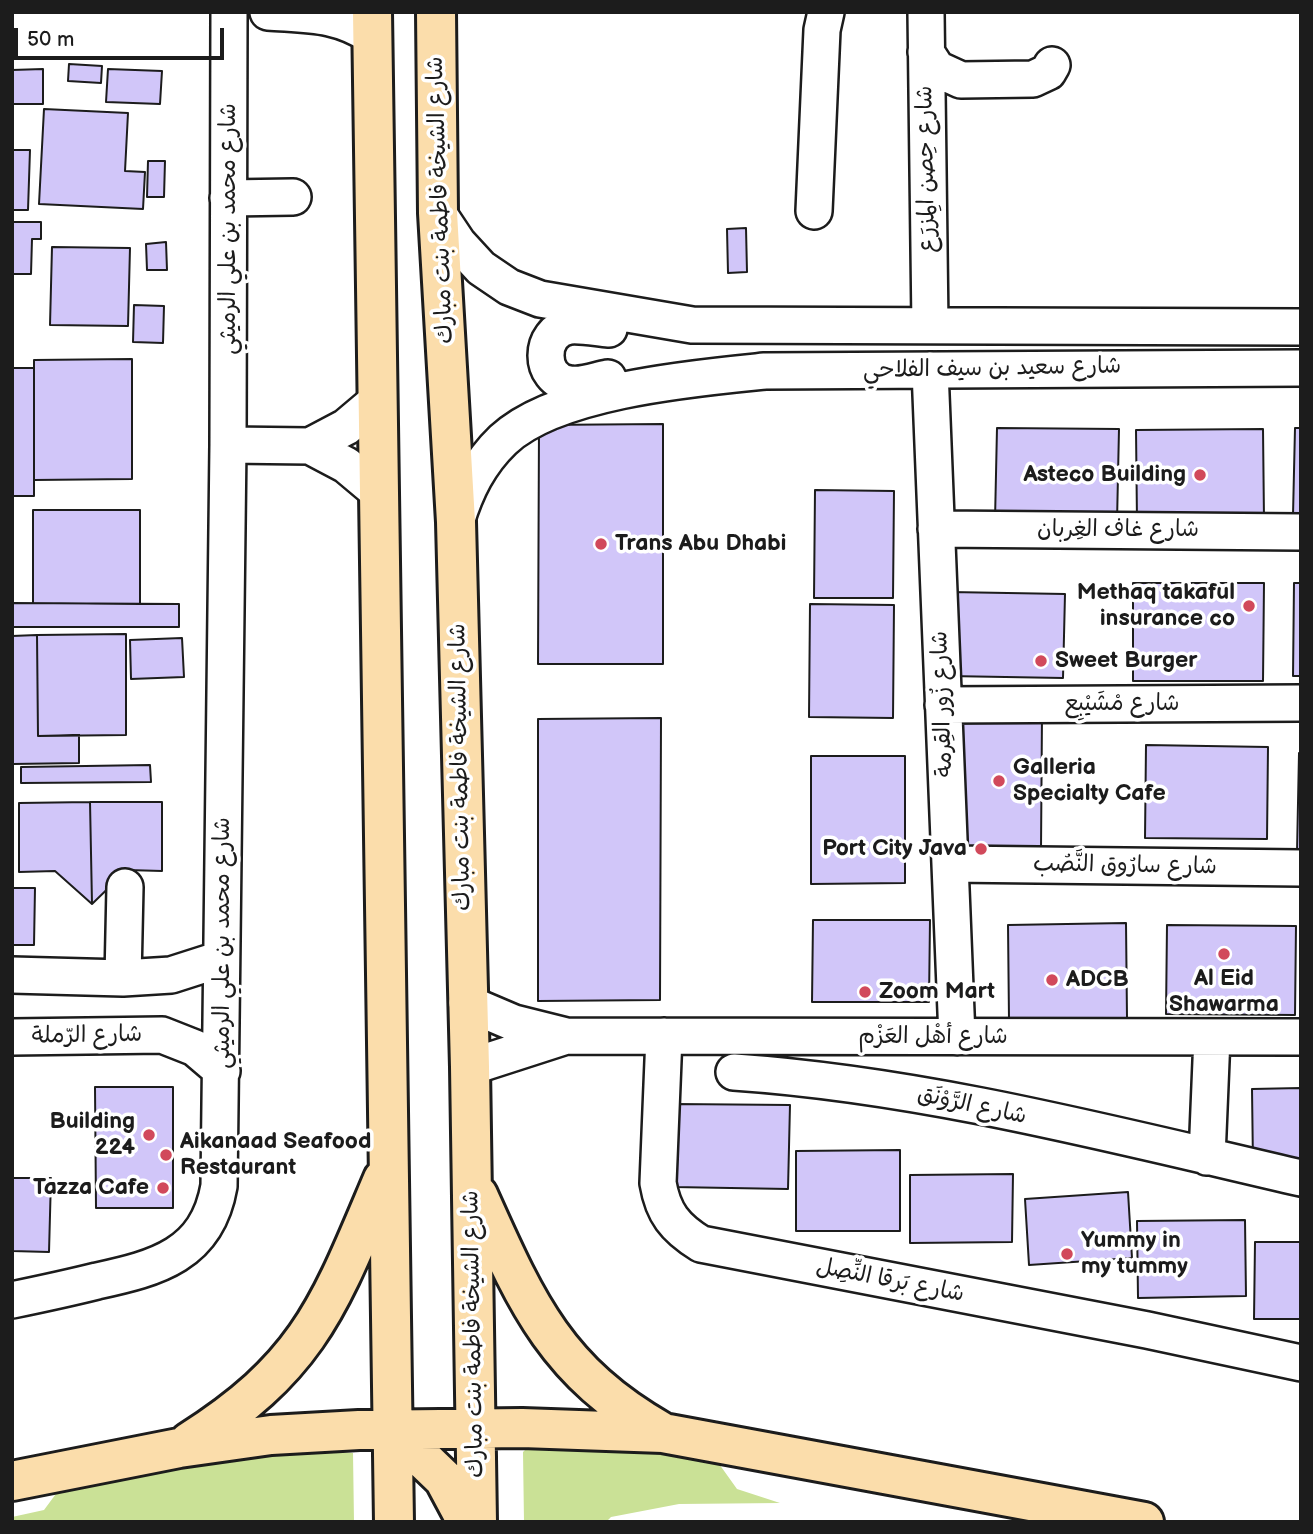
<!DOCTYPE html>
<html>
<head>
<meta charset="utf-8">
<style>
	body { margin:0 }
	#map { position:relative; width:1313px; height:1534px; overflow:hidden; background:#fff; font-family:"Balsamiq Sans",sans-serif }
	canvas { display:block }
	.frame { position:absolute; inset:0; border:14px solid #1c1c1c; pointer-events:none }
	.scale { position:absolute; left:14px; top:28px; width:210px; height:32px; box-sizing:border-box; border:4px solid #1c1c1c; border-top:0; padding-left:9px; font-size:21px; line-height:24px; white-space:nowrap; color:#1c1c1c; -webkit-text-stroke:5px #fff; paint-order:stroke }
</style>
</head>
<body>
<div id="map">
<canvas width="1313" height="1534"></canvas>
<div class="frame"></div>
<div class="scale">50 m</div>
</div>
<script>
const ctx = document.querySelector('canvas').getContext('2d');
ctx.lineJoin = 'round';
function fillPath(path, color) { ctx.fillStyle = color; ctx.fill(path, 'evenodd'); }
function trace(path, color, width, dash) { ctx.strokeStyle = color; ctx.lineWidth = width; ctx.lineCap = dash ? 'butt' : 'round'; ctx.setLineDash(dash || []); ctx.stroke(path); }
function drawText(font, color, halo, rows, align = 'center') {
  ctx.font = font + ' "Balsamiq Sans","Playpen Sans Arabic",sans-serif'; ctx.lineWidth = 7; ctx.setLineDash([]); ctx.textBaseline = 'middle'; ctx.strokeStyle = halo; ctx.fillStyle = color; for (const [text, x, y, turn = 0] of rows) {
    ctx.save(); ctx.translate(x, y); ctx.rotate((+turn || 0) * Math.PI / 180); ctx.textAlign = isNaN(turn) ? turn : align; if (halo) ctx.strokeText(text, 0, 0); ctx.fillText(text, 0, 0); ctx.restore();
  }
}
fillPath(new Path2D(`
	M530 1445 667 1450 717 1461 737 1489 780 1503 679 1504 611 1517 606 1522H524L523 1452Z
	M315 1450 353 1453 354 1522H12V1517L44 1510 64 1483 241 1457Z`), '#cae196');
const building = new Path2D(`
	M69 64 102 66 101 83 68 81Z
	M43 69V104H12V70Z
	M108 69 162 71 160 104 106 102Z
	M44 109 128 113 125 171 145 172 143 209 39 204Z
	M12 150H30L28 210H12Z
	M148 161H165L164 197H147Z
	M12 222H41V239H32L31 274H12Z
	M746 228 747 272 728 273 727 229Z
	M166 242 167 270H147L146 244Z
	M52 247 130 248 128 326 50 325Z
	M134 305 164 306 163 343 133 342Z
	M132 359V479L34 480V360Z
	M12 368H34V496H12Z
	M663 424V664H538L539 425Z
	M997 428 1119 429 1117 522 995 520Z
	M1295 428H1301V515H1293Z
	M1263 429 1264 520 1137 522 1136 430Z
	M815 490 894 491 893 598H814Z
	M33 510H140V604L33 603Z
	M1133 583H1264L1263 681H1133Z
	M1294 583H1301V676H1293Z
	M950 592 1065 594 1063 678 948 676Z
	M12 603 179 604V627H12Z
	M810 604 894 605 893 718 809 717Z
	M126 634V735L38 736 37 635Z
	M37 635 38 736 79 735V763L13 764 12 636Z
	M182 638 184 677 131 679 130 640Z
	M956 714H1042L1041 849H955Z
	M661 718 660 1000 538 1001V719Z
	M1146 745 1268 747 1267 839 1145 838Z
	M1299 753H1301V853H1297Z
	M811 756H905V883L811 884Z
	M150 765 151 782 21 783V767Z
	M90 802 92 904 55 871 19 872V803Z
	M90 802H162V871L127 870 92 904Z
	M12 888H35L34 945H12Z
	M813 920H930L929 1002H812Z
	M1126 923 1127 1018 1009 1020 1008 925Z
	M1167 925 1296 926 1295 1015 1166 1014Z
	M95 1087H173V1208H96Z
	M1301 1088V1164L1253 1165 1252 1089Z
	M675 1104 790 1105 788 1189 673 1187Z
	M900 1150V1231H796V1151Z
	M1013 1174 1012 1242 910 1243V1175Z
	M12 1178H51L49 1252 12 1251Z
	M1128 1192 1132 1258 1029 1265 1025 1199Z
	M1245 1220 1246 1296 1138 1298 1137 1221Z
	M1255 1242H1301V1319H1254Z`);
fillPath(building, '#d1c6f9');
trace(building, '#1c1c1c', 2);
const minor = new Path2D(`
	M268 12C308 15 337 13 372 36
	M926 12 930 326
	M926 52 937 69 961 80 1033 79 1048 72 1052 65
	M228 198 293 197
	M814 211 822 30 826 12
	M438 213 458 243 481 268 509 287 540 299 692 325 1301 327
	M930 370 957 1037
	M608 378C597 380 582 386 570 384 538 380 538 331 570 326 582 325 597 328 609 329
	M228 445 310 446 346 427 378 400
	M310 446 346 465 377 491
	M456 522C466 490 479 463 503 440 556 390 695 378 765 371L1301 368
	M936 529 1301 532
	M943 705 1301 703
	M950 864 1301 868
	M12 975 123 978 171 975 221 959
	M123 978 125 887
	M467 1003 514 1023 566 1036 1301 1037
	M664 1036 658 1183C663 1213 675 1228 701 1244L1147 1330 1301 1363
	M12 1037 162 1035 195 1048 222 1071
	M470 1067 563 1037
	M734 1072C925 1085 1115 1135 1301 1178
	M1207 1157 1212 1037
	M12 1300C41 1294 69 1288 97 1281 157 1268 207 1255 219 1186L228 445 229 12`);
const major = new Path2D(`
	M372 12 394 1522
	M436 12 438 213 456 522 470 1067 477 1522
	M478 1195C526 1302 555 1371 662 1432
	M392 1429 444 1479 467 1522
	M189 1442C310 1365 329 1306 383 1179
	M12 1481 179 1448 271 1435 359 1430 522 1428 663 1433 1144 1522`);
trace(minor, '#1c1c1c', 40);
trace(major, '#1c1c1c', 44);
trace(minor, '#fff', 35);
trace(major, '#fbddab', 38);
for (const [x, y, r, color] of [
	[1200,475,7,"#d1495b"],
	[601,544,7,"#d1495b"],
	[1249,606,7,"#d1495b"],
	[1041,661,7,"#d1495b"],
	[999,781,7,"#d1495b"],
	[981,849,7,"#d1495b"],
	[1224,954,7,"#d1495b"],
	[1052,980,7,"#d1495b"],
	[865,992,7,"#d1495b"],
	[149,1135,7,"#d1495b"],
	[166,1155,7,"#d1495b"],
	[163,1188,7,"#d1495b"],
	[1067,1254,7,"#d1495b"]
]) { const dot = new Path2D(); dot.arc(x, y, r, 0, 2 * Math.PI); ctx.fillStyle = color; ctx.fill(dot); trace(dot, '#fff', 2.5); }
drawText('23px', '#1c1c1c', '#fff', [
	["شارع حِصن المِزرَع",927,169,-91],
	["شارع الشيخة فاطمة بنت مبارك",441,200,-92],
	["شارع محمد بن علي الرميثي",229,229,-90],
	["شارع سعيد بن سيف الفلاحي",992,369,-1],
	["شارع غاف الغِربان",1118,530],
	["شارع زُور القِرمة",943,704,-92],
	["شارع مْشَيْبِع",1122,704],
	["شارع الشيخة فاطمة بنت مبارك",461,767,-91],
	["شارع سارُوق النَّصُب",1125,866,1],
	["شارع محمد بن علي الرميثي",223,943,-90],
	["شارع الرّملة",87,1036,-1],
	["شارع أهْل العَزْم",933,1037],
	["شارع الرَّوْنَق",972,1106,12],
	["شارع بَرقا النِّصِل",890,1281,11],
	["شارع الشيخة فاطمة بنت مبارك",474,1334,-91]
]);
drawText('bold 23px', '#1c1c1c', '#fff', [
	["Asteco Building",1186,475,"right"],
	["Trans Abu Dhabi",615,544],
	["Methaq takaful",1235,593,"right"],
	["insurance co",1235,619,"right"],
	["Sweet Burger",1055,661],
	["Galleria",1013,768],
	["Specialty Cafe",1013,794],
	["Port City Java",967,849,"right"],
	["Al Eid",1224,979,"center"],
	["Shawarma",1224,1005,"center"],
	["ADCB",1066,980],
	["Zoom Mart",879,992],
	["Building",135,1122,"right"],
	["224",135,1148,"right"],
	["Aikanaad Seafood",180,1142],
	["Restaurant",180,1168],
	["Tazza Cafe",149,1188,"right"],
	["Yummy in",1081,1241],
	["my tummy",1081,1267]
], 'left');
</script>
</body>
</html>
